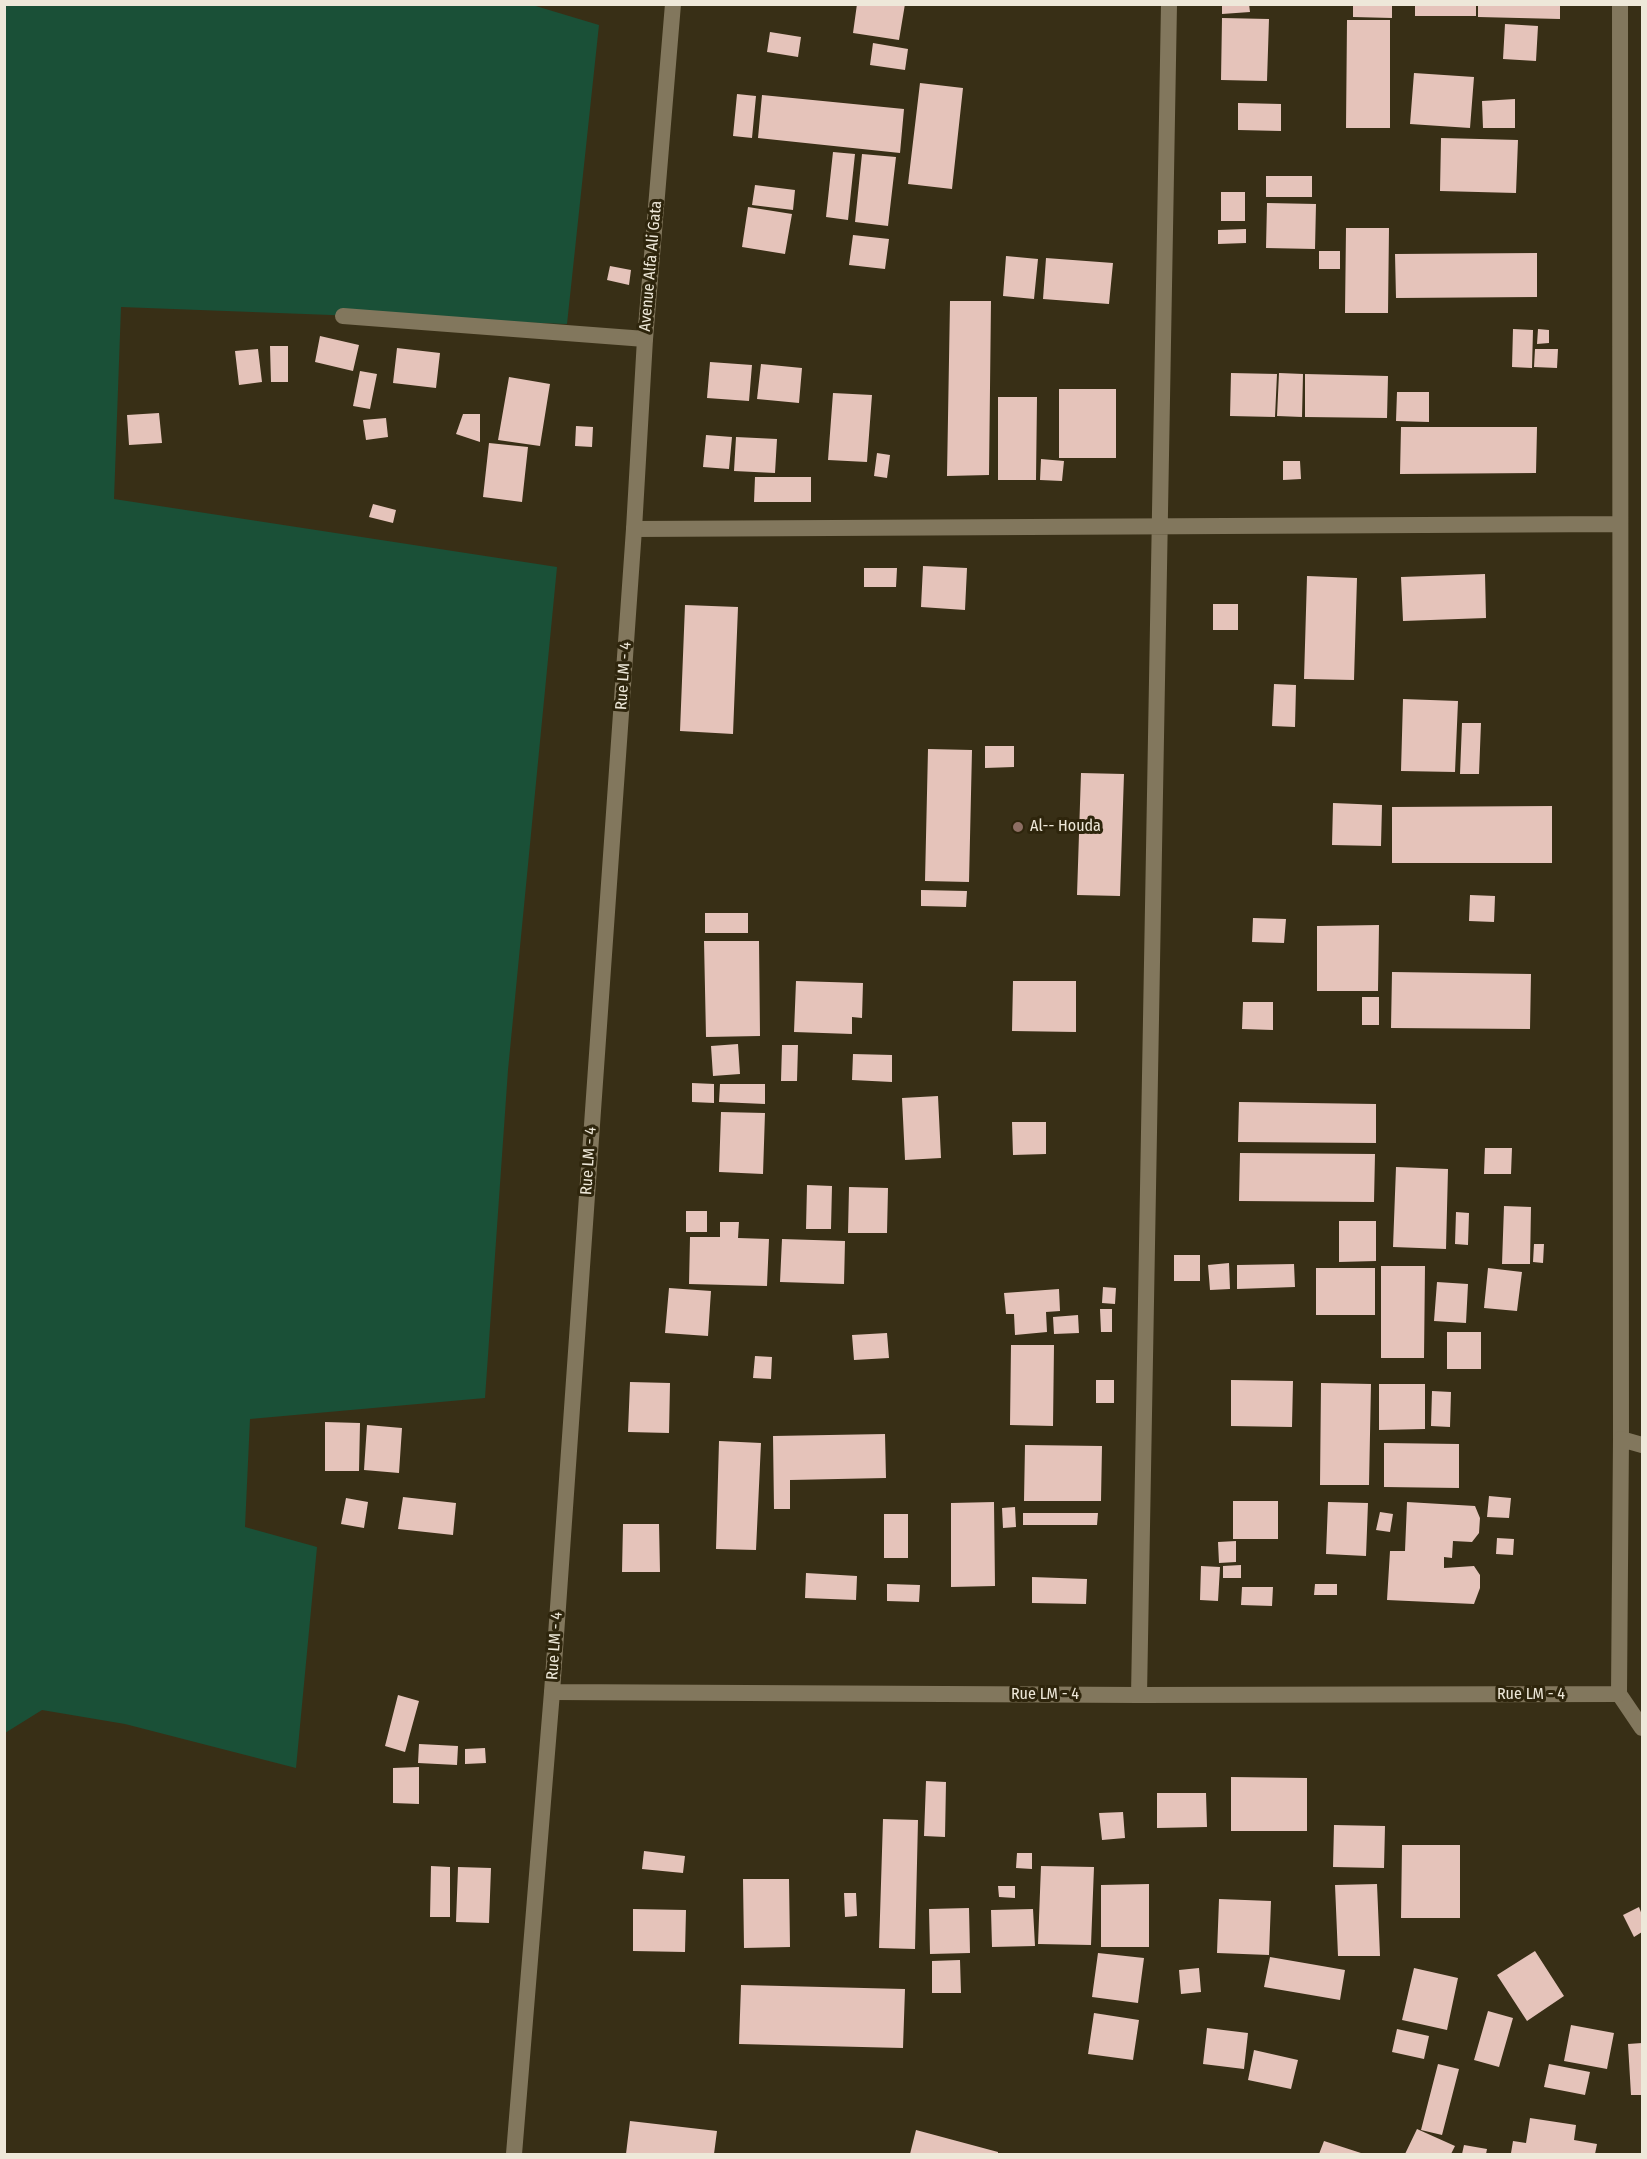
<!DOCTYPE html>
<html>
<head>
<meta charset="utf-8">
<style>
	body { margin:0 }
	#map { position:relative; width:1647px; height:2159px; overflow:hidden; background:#382f16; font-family:"Fira Sans Condensed",sans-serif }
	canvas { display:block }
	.frame { position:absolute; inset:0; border:6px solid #eee8d9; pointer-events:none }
</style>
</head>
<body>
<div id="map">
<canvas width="1647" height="2159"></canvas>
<div class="frame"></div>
</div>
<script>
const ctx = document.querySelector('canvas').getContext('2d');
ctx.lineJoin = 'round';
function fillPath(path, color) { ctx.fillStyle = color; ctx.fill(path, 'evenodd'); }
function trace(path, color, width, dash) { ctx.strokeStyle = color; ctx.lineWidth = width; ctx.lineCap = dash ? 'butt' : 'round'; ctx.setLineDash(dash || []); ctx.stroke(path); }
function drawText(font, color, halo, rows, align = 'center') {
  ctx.font = font + ' "Fira Sans Condensed",sans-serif'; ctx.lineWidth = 6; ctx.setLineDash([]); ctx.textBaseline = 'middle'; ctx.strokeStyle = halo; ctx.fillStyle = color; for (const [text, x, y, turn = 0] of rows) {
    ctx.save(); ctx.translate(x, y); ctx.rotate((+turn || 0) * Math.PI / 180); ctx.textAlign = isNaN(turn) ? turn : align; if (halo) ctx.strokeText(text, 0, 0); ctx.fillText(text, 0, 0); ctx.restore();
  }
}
fillPath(new Path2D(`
	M529 4 599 25 567 324 121 307 114 499 557 567 508 1070 485 1398 250 1419 245 1527 317 1547 296 1768 125 1724 42 1710 5 1733V5Z`), '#1a5037');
fillPath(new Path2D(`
	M857 4H905L899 40 853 33Z
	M1222 4H1249L1250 12 1222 14Z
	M1353 4H1392V18L1353 17Z
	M1415 4H1476V16H1415Z
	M1478 5H1560V19L1478 17Z
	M1222 18 1269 19 1267 81 1221 80Z
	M1347 20H1390V128H1346Z
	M1505 24 1538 26 1536 61 1503 59Z
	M770 32 801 37 798 57 767 52Z
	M873 43 908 49 905 70 870 65Z
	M1414 73 1474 77 1470 128 1410 124Z
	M920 83 963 88 952 189 908 184Z
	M737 94 756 96 752 138 733 136Z
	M762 95 904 109 900 153 758 138Z
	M1515 99V128H1483L1482 101Z
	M1238 103 1281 104V131L1238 130Z
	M1441 138 1518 140 1516 193 1440 191Z
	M833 152 855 154 848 220 826 217Z
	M862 154 896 157 888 226 855 222Z
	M1266 176H1312V197H1266Z
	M755 185 795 190 793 210 752 205Z
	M1221 192H1245V221H1221Z
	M1267 203 1316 204 1315 249 1266 248Z
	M748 207 792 214 785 254 742 247Z
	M1346 228H1389L1388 313H1345Z
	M1246 229V243L1218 244V230Z
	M853 235 889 239 885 269 849 265Z
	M1319 251H1340V269H1319Z
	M1537 253V297L1396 298 1395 254Z
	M1006 256 1038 259 1034 299 1003 296Z
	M1046 258 1113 263 1109 304 1043 299Z
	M610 266 631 270 629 285 607 280Z
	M950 301H991L989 475 947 476Z
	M1513 329 1533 330 1532 368 1512 367Z
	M1538 329 1549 330V343L1537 344Z
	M320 336 359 345 353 371 315 362Z
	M270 346H288V382H271Z
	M397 348 440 353 436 388 393 383Z
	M258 349 262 382 239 385 235 351Z
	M1535 349H1558L1557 368 1534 367Z
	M710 362 752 365 749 401 707 398Z
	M761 364 802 368 799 403 757 399Z
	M360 371 377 374 370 409 353 406Z
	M1231 373 1277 374 1275 417 1230 416Z
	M1279 373 1303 374 1302 417 1277 416Z
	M1305 374 1388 376 1387 418 1305 417Z
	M509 377 550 384 540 446 498 440Z
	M1059 389H1116V458H1059Z
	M1397 392H1429V422L1396 421Z
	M833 393 872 395 867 462 828 460Z
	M998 397H1037L1036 480H998Z
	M159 413 162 443 129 445 127 415Z
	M463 414H480V442L456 434Z
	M386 418 388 437 366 440 363 420Z
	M576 426 593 427 592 447 575 446Z
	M1401 427H1537L1536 473 1400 474Z
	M706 435 732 437 729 469 703 467Z
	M736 437 777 439 775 473 734 471Z
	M489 443 528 447 522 502 483 497Z
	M877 453 890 455 887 478 874 476Z
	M1041 459 1064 461 1062 481 1040 480Z
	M1283 461H1300L1301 479 1283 480Z
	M755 477H811V502H754Z
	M373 504 396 510 393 523 369 517Z
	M923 566 967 568 965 610 921 607Z
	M864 568H897L896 587H864Z
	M1485 574 1486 618 1403 621 1401 577Z
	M1307 576 1357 578 1354 680 1304 679Z
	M1213 604H1238V630H1213Z
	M685 605 738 607 733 734 680 731Z
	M1274 684 1296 685 1295 727 1272 726Z
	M1403 699 1458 701 1455 772 1401 771Z
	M1462 723H1481L1479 774H1460Z
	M985 746H1014V767L985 768Z
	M928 749 972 750 969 882 925 881Z
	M1081 773 1124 774 1120 896 1077 895Z
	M1333 803 1382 805 1381 846 1332 845Z
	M1552 806V863H1392V807Z
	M921 890 967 891 966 907 921 906Z
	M1470 895 1495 896 1494 922 1469 921Z
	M705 913H748V933H705Z
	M1253 918 1286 919 1284 943 1252 942Z
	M1379 925 1378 991H1317V926Z
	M704 941H759L760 1036 706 1037Z
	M1392 972 1531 974 1530 1029 1391 1028Z
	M796 981 863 983 862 1018 852 1017V1034L794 1032Z
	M1013 981H1076V1032L1012 1031Z
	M1362 997H1379V1025H1362Z
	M1243 1002H1273V1030L1242 1029Z
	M738 1044 740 1074 713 1076 711 1046Z
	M782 1045H798L797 1081H781Z
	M853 1054 892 1055V1082L852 1080Z
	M692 1083 714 1084V1103L692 1102Z
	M720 1084H765V1104L719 1102Z
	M938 1096 941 1158 905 1160 902 1098Z
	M1239 1102 1376 1104V1143L1238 1142Z
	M721 1112 765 1113 763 1174 719 1172Z
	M1012 1122H1046V1154L1013 1155Z
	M1485 1148H1512L1511 1174H1484Z
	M1240 1153 1375 1154 1374 1202 1239 1201Z
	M1396 1167 1448 1169 1446 1249 1393 1247Z
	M807 1185 832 1186 831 1229H806Z
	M849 1187 888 1188 887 1233H848Z
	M1504 1206 1531 1207 1530 1264H1502Z
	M686 1211H707V1232H686Z
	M1456 1212 1469 1213 1468 1245 1455 1244Z
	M1339 1221H1376V1261L1339 1262Z
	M720 1222H739L738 1238 769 1239 767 1286 689 1284 690 1237H720Z
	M782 1239 845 1241 844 1284 780 1282Z
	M1534 1244H1544L1543 1263 1533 1262Z
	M1174 1255H1200V1281H1174Z
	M1229 1263 1230 1289 1210 1290 1208 1265Z
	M1294 1264 1295 1287 1237 1289V1265Z
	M1381 1266H1425L1424 1358H1381Z
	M1316 1268H1375V1315H1316Z
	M1488 1268 1522 1272 1517 1311 1484 1308Z
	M1437 1282 1468 1284 1466 1323 1434 1321Z
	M1103 1287 1116 1288 1115 1304 1102 1303Z
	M669 1288 711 1291 708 1336 665 1333Z
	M1059 1289 1060 1311 1046 1312 1047 1332 1015 1335 1014 1314H1006L1004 1293Z
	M1100 1309H1112V1332H1101Z
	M1078 1315 1079 1333 1054 1334 1053 1317Z
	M1447 1332H1481V1369H1447Z
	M887 1333 889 1358 854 1360 852 1335Z
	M1011 1345H1054L1053 1426 1010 1425Z
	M755 1356 772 1357 771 1379 753 1378Z
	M1096 1380H1114V1403H1096Z
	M1231 1380 1293 1381 1292 1427 1231 1426Z
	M630 1382 670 1383 669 1433 628 1432Z
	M1321 1383 1371 1384 1369 1485H1320Z
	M1379 1384H1425V1429L1379 1430Z
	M1432 1391 1451 1392 1450 1427 1431 1426Z
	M325 1422 360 1423 359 1471H325Z
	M367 1425 402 1428 399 1473 364 1470Z
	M885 1434 886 1478 790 1480V1509H774L773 1436Z
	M719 1441 761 1443 756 1550 716 1549Z
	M1384 1443 1459 1444V1488L1384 1487Z
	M1025 1445 1102 1446 1101 1501H1024Z
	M1489 1496 1511 1498 1509 1518 1487 1517Z
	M403 1497 456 1503 453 1535 398 1529Z
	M346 1498 368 1502 364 1528 341 1524Z
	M1233 1501H1278V1539H1233Z
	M994 1502 995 1586 951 1587V1503Z
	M1328 1502 1368 1503 1366 1556 1326 1554Z
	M1407 1502 1475 1506 1480 1518 1479 1533 1472 1542 1453 1541 1452 1558 1444 1557V1568L1474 1566 1480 1575V1588L1474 1604 1387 1600 1390 1551H1405Z
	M1015 1507 1016 1527 1003 1528 1002 1508Z
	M1380 1512 1393 1514 1390 1532 1376 1530Z
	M1023 1513H1098L1097 1525H1023Z
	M884 1514H908V1558H884Z
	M623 1524H659L660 1572H622Z
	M1497 1538 1514 1539 1513 1555 1496 1554Z
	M1236 1541V1562L1219 1563 1218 1542Z
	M1241 1565V1578H1223V1566Z
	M1201 1566 1220 1567 1218 1601 1200 1600Z
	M806 1573 857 1576 856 1600 805 1598Z
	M1032 1577 1087 1579 1086 1604 1032 1603Z
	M887 1584 920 1585 919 1602 887 1601Z
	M1315 1584H1337V1595H1314Z
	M1242 1587H1273L1272 1606 1241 1605Z
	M398 1695 419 1701 405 1752 385 1746Z
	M419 1744 458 1746 457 1765 418 1763Z
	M485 1748 486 1763 465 1764V1749Z
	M419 1767V1804L393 1803V1768Z
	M1231 1777 1307 1778V1831H1231Z
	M926 1781 946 1782 945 1837 924 1836Z
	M1157 1793H1206L1207 1827 1157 1828Z
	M1123 1812 1125 1838 1102 1840 1099 1813Z
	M883 1819 918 1820 915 1949 879 1948Z
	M1334 1825 1385 1826 1384 1868 1333 1867Z
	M1402 1845H1460V1918H1401Z
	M644 1851 685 1856 683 1873 642 1869Z
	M1017 1853H1032V1869L1016 1868Z
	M431 1866 450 1867V1917H430Z
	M1041 1866 1094 1867 1091 1945 1038 1944Z
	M458 1867 491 1868 489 1923 456 1922Z
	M743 1879H789L790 1947 744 1948Z
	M1149 1884V1947H1101V1885Z
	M1377 1884 1380 1956H1338L1335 1885Z
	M998 1886H1015V1898L999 1897Z
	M844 1893H856L857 1916 845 1917Z
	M1219 1899 1271 1901 1269 1955 1217 1953Z
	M1639 1907 1642 1915V1932L1634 1937 1623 1915Z
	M969 1908 970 1953 930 1954 929 1909Z
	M633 1909 686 1910 685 1952 633 1951Z
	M1033 1909 1035 1946 992 1947 991 1910Z
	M1535 1951 1564 1996 1527 2021 1497 1975Z
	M1098 1953 1144 1958 1138 2003 1092 1997Z
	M1270 1957 1345 1970 1340 2000 1264 1987Z
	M960 1960 961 1993H932V1961Z
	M1199 1968 1201 1992 1181 1994 1179 1970Z
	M1414 1968 1458 1978 1447 2030 1402 2020Z
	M741 1985 905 1989 903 2048 739 2044Z
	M1488 2011 1513 2018 1499 2067 1474 2060Z
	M1094 2013 1139 2020 1133 2060 1088 2054Z
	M1571 2025 1614 2033 1607 2069 1564 2061Z
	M1207 2028 1248 2033 1244 2069 1203 2064Z
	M1397 2029 1429 2036 1424 2059 1392 2052Z
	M1642 2043V2095H1631L1628 2044Z
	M1254 2050 1298 2060 1291 2089 1248 2080Z
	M1438 2064 1459 2069 1442 2135 1421 2130Z
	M1549 2064 1590 2072 1585 2095 1544 2087Z
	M1530 2118 1576 2125 1574 2140 1597 2144 1595 2154 1511 2153 1513 2141 1526 2143Z
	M630 2121 717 2131 714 2154H626Z
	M1417 2129 1455 2146 1451 2154H1405Z
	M916 2130 998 2152V2154H910Z
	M1324 2141 1364 2154H1319Z
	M1464 2145 1487 2149 1486 2154H1462Z`), '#e5c3ba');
trace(new Path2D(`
	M1620 4 1621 1439
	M343 316 645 339
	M634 529 1620 524
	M1619 1694 1642 1728
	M1139 1695 1169 4
	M514 2154 552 1692`), '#82775d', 16);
trace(new Path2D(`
	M673 4 645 339 634 529 552 1692 1139 1695 1619 1694 1621 1439 1642 1445`), '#82775d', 16);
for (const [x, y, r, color] of [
	[1018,827,6,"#8d6e63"]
]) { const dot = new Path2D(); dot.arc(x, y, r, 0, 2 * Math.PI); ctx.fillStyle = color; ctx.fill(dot); trace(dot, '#2e250c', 2); }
drawText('16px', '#eee8d9', '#2e250c', [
	["Avenue Alfa Ali Gata",651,266,-85],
	["Rue LM - 4",624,676,-86],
	["Rue LM - 4",589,1161,-86],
	["Rue LM - 4",555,1646,-86],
	["Rue LM - 4",1045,1695],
	["Rue LM - 4",1531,1695]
]);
drawText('16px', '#eee8d9', '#2e250c', [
	["Al-- Houda",1030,827]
], 'left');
</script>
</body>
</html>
